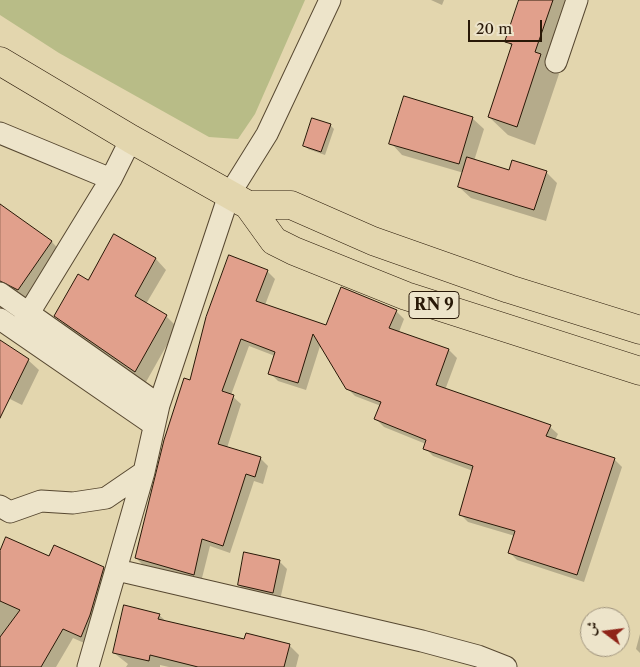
<!DOCTYPE html>
<html>
<head>
<meta charset="utf-8">
<style>
	body { margin:0 }
	#map { position:relative; width:640px; height:667px; overflow:hidden; background:#e3d6ae; font-family:"Libre Caslon Text",Amiri,serif }
	canvas { display:block }
	.north { position:absolute; left:580px; top:607px; width:50px; height:50px; box-sizing:border-box; background:#ede4ca; border:1px solid #9e927c; border-radius:50%; rotate:285deg; font-size:14px; font-weight:700; line-height:20px; text-align:center; color:#281807 }
	.north::after { content:''; display:block; margin:auto; width:18px; height:22px; background:#8f2418; clip-path:polygon(50% 0,100% 100%,50% 72%,0 100%) }
	.scale { position:absolute; left:468px; top:20px; width:74px; height:22px; box-sizing:border-box; border:2px solid #281807; border-top:0; padding-left:6px; font-size:15px; line-height:18px; white-space:nowrap; color:#281807; -webkit-text-stroke:4px #ede4ca; paint-order:stroke }
</style>
</head>
<body>
<div id="map">
<canvas width="640" height="667"></canvas>
<div class="north">ش</div>
<div class="scale">20 m</div>
</div>
<script>
const ctx = document.querySelector('canvas').getContext('2d');
ctx.lineJoin = 'round';
function fillPath(path, color) { ctx.fillStyle = color; ctx.fill(path, 'evenodd'); }
function trace(path, color, width, dash) { ctx.strokeStyle = color; ctx.lineWidth = width; ctx.lineCap = dash ? 'butt' : 'round'; ctx.setLineDash(dash || []); ctx.stroke(path); }
function drawText(font, color, halo, rows, align = 'center') {
  ctx.font = font + ' "Libre Caslon Text",serif'; ctx.lineWidth = 4; ctx.setLineDash([]); ctx.textBaseline = 'middle'; ctx.strokeStyle = halo; ctx.fillStyle = color; for (const [text, x, y, turn = 0] of rows) {
    ctx.save(); ctx.translate(x, y); ctx.rotate((+turn || 0) * Math.PI / 180); ctx.textAlign = isNaN(turn) ? turn : align; if (halo) ctx.strokeText(text, 0, 0); ctx.fillText(text, 0, 0); ctx.restore();
  }
}
fillPath(new Path2D(`
	M0 0H305L255 114 238 139 209 137 59 53 0 15Z`), '#b8bc87');
fillPath(new Path2D(`
	M431 0H444L442 5Z
	M520 0H577L554 69 559 74 535 145 508 135 489 117 512 47 507 41Z
	M472 118 484 129 474 161 510 171 546 172 557 183 546 221 471 198 459 187 464 173 402 155 391 143Z
	M330 125 334 129 325 155 308 149 304 145Z
	M1 206 52 242 63 254 30 301 0 281Z
	M115 235 156 259 166 270 146 304 166 316 177 327 146 382 66 326 55 315 88 281Z
	M267 271 275 279 265 305 327 326 396 311 404 319 399 332 449 350 457 358 445 390 550 427 558 434 555 440 614 459 622 467 584 582 517 560 509 552 515 536 468 522 460 514 473 471 433 456 425 448 426 444 384 427 376 419 381 406 355 396 347 388 321 343 306 390 278 381 270 373 275 356 249 346 231 395 241 404 227 448 260 458 268 466 263 484 254 481 230 553 210 546 201 582 144 566 136 558 191 382Z
	M0 342 28 360 39 370 22 405 0 394Z
	M0 554 50 558 103 568 113 578 91 646 73 638 56 667H0Z
	M279 561 287 569 280 600 247 593 239 585Z
	M159 615 167 622 245 641 289 645 299 655 296 667H169L160 665V667H126L128 664 114 653Z
	M640 634V653L636 649Z`), '#0003');
const building = new Path2D(`
	M519 0H553L535 52 541 54 517 127 488 117 512 44 505 42Z
	M404 96 473 117 459 164 389 144Z
	M312 118 331 124 321 152 303 146Z
	M467 157 509 170 512 160 547 171 534 210 458 187Z
	M0 204 52 241 18 290 0 281Z
	M114 234 156 258 135 296 167 315 135 372 54 316 78 274 88 280Z
	M229 255 268 270 256 301 326 325 341 287 397 310 389 328 449 349 436 385 551 425 546 436 615 458 577 575 508 553 515 531 459 515 473 466 423 449 426 440 374 419 381 402 346 389 313 334 298 383 268 374 275 352 241 339 222 391 234 395 218 444 261 457 255 477 246 474 223 546 202 539 194 575 135 558 164 440 184 378 190 380 206 317Z
	M0 340 29 359 0 418Z
	M6 537 49 556 54 545 104 567 90 615 81 637 63 629 41 667H0V637L20 610 0 601V551Z
	M244 552 280 560 273 593 238 585Z
	M124 605 160 614 158 619 244 639 246 633 290 644 284 667H198L150 655 149 661 113 653Z`);
fillPath(building, '#e1a08c');
trace(building, '#281807', 1);
const street = new Path2D(`
	M556 62 577 0
	M0 133 111 179 131 139
	M0 293 159 405
	M0 319 154 425
	M21 326 111 179
	M0 506 10 512 41 501 73 503 106 498 144 472
	M117 570 422 641 478 656 506 667
	M88 667 144 472 159 405 229 195 267 134 330 0`);
const primary = new Path2D(`
	M0 61 131 139 248 205H291L373 241 509 289 640 330
	M248 205 274 241 294 251 406 296 640 371`);
trace(street, '#574831', 23);
trace(primary, '#281807', 29);
trace(street, '#ede4ca', 21);
trace(primary, '#e3d6ae', 28);
for (const [x, y, w] of [
	[434,305,50]
]) { const box = new Path2D(); box.roundRect(x - w / 2, y - 13.5, w, 27, 4); ctx.fillStyle = '#ede4ca'; ctx.fill(box); trace(box, '#281807', 1); }
drawText('bold 16px', '#281807', null, [
	["RN 9",434,305]
]);
</script>
</body>
</html>
